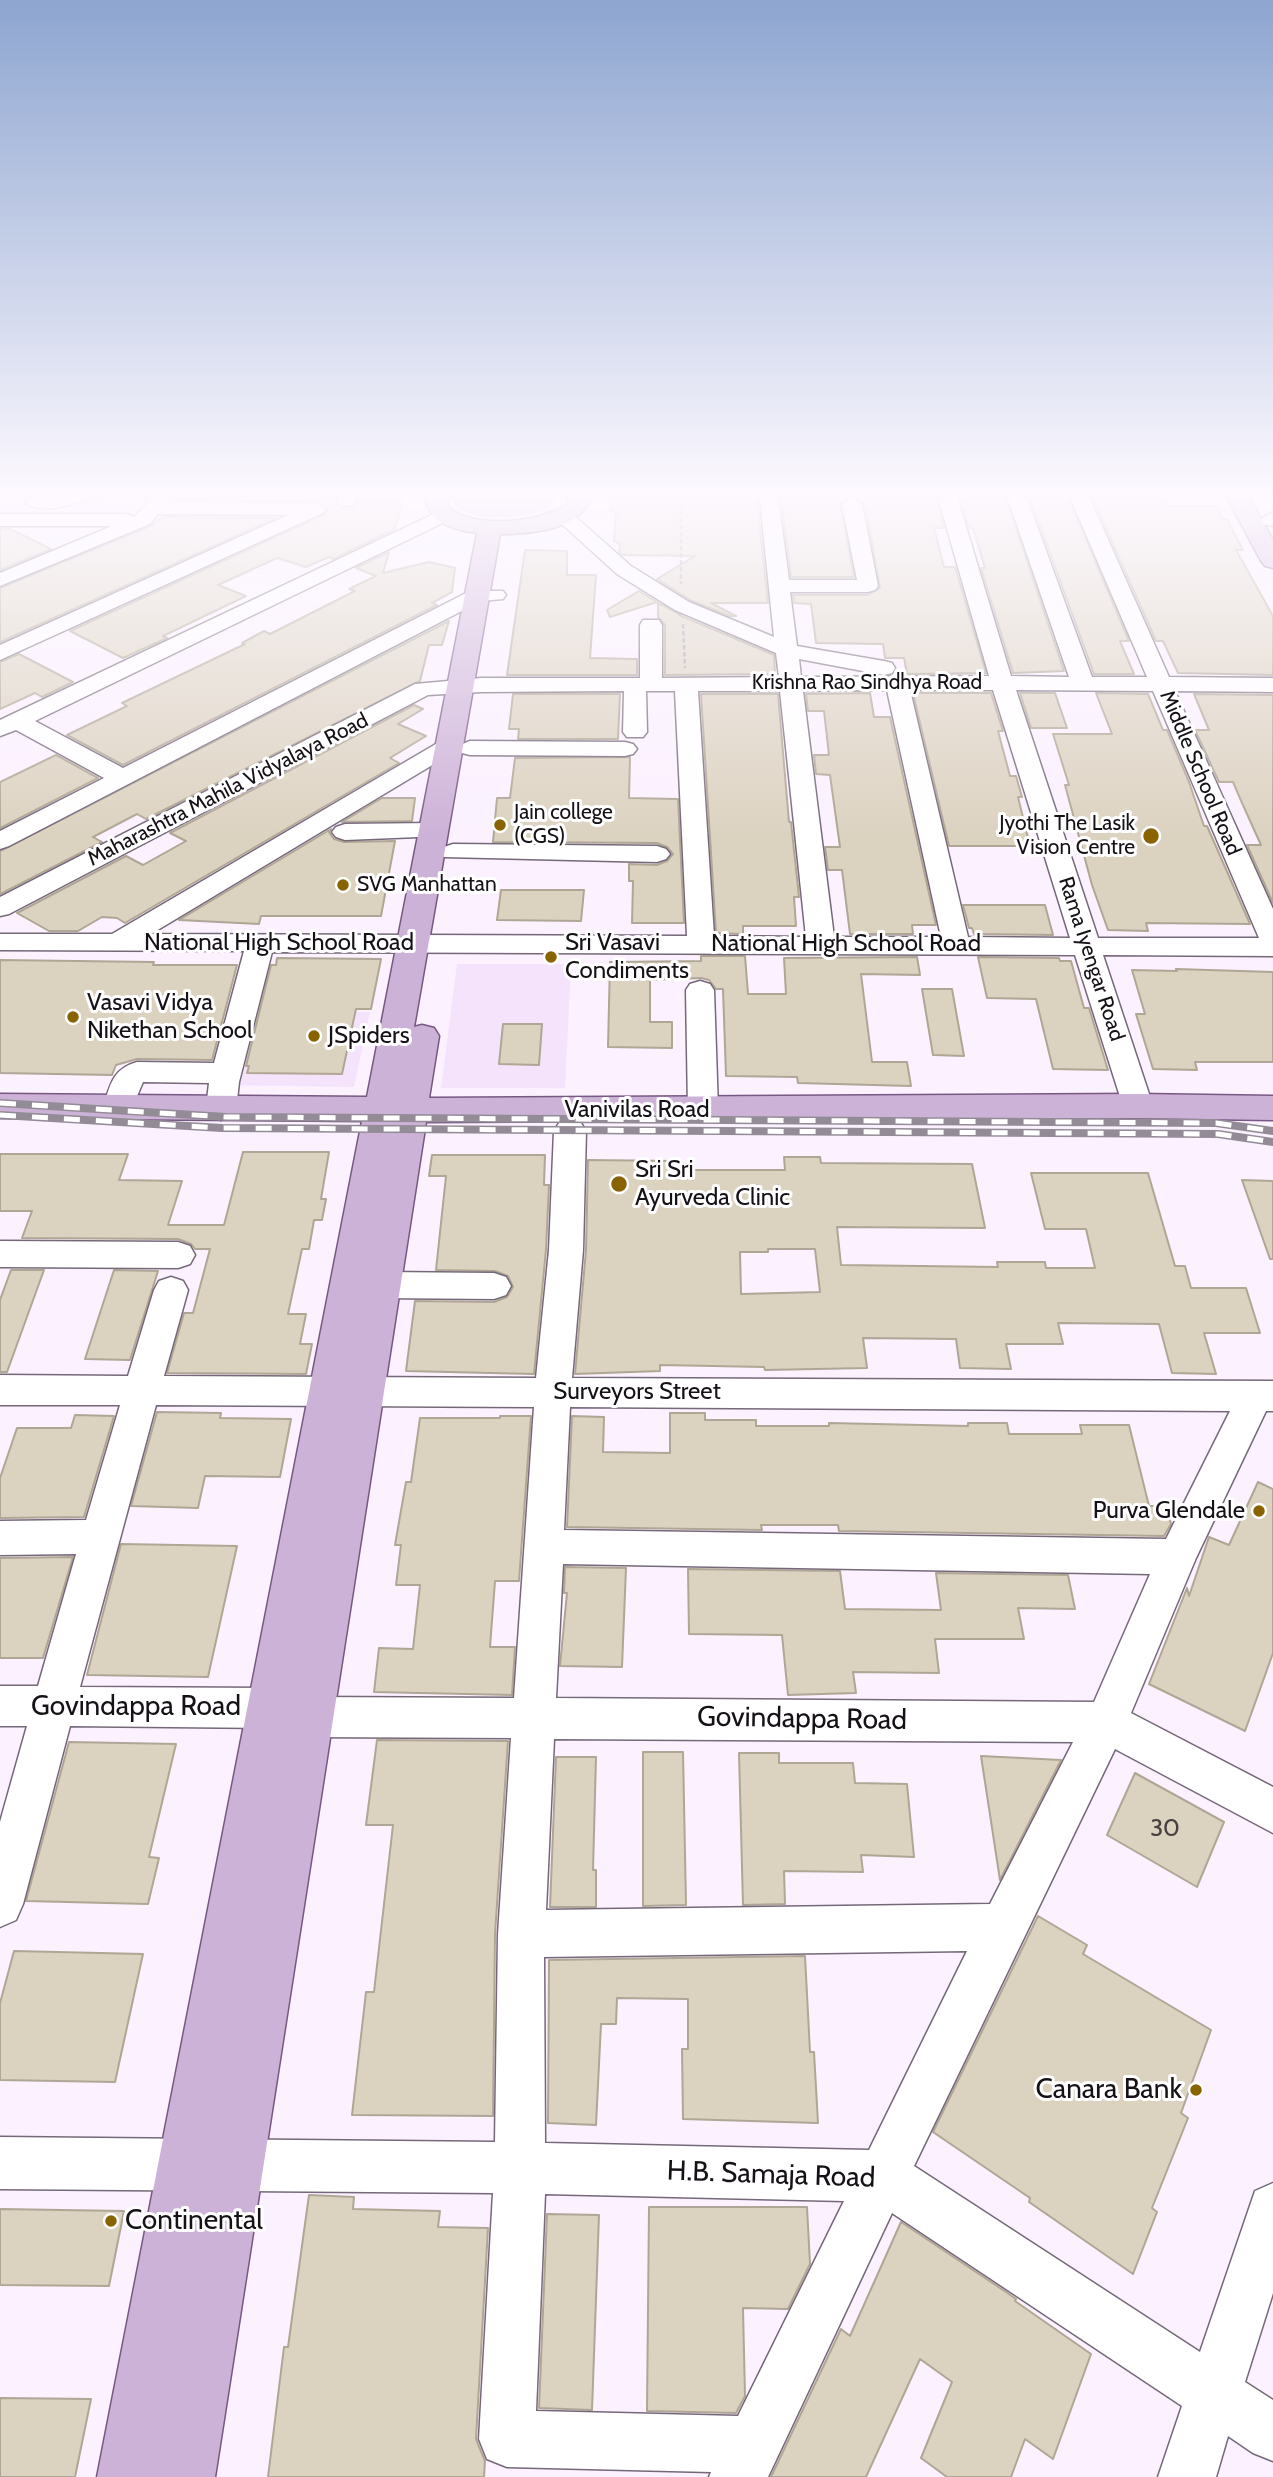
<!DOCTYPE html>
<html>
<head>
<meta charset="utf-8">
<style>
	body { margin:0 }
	canvas { display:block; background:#fbf1ff }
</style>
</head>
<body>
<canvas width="1273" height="2477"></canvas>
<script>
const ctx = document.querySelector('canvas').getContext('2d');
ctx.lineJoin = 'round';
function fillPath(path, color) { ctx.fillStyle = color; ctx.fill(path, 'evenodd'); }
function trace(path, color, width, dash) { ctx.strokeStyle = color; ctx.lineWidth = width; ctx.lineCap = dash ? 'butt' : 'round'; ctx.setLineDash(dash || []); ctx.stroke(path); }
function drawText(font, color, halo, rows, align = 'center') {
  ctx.font = font + ' Cabin,sans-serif'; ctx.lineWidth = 6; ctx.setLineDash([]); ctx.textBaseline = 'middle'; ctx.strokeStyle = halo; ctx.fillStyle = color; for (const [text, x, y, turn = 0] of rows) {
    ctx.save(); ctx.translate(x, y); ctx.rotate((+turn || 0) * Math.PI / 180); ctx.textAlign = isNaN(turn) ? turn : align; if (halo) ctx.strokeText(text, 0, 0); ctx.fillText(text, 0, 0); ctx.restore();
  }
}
fillPath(new Path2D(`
	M0 490H140L124 516 0 515Z
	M457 964H571L565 1088H441Z
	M240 1011 370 1012 354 1087 218 1085Z`), '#f4e3fa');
fillPath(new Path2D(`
	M448 490H561C557 520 479 524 458 509 453 505 450 497 448 490Z`), '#d2c0d8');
const building = new Path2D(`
	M179 490H337L334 500 340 508 356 507 358 501H403L395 529 333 559 329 557 306 567 277 558 218 585 246 596 163 636 167 638 123 658 70 631 324 515 329 508 316 500 175 499Z
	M612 490H756L768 603H711L736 616H730L690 600 657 579 695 556 623 555 619 552 620 544 614 541 616 510H610Z
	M780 490H934L944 528H934L944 567H955L986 673 907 674 904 658H885L883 644 816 643 811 604 794 603 793 595H868L880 588 865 503 853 496 840 503 854 577H791Z
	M958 490H1003L1064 671 1013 673 981 568H985L973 528H969Z
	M1027 490H1065L1129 641H1120L1134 674H1094Z
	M1089 490 1162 493 1168 506H1216L1222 519H1227L1243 550H1236L1273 616V675L1178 673 1163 641H1156Z
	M163 517 276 518 0 642V588L151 526Z
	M0 529H10L51 549 0 570Z
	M525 550 567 551V575H596L590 658 637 659V675H507Z
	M389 552 383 573 429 562 455 568 452 592 432 603 437 605 123 765 67 735 127 706 122 703 245 644 242 643 264 631 270 634 355 591 349 589 376 576 356 568Z
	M639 591 657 602 610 617 607 610Z
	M658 603 681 615H679L774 655 775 674 665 675V625L658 617Z
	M449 621 442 645H429L420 681 146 819 137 814 93 837 102 842 0 894V851Z
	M19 654 73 682 42 697 35 693 0 709V662Z
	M870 693 874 717H890L936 925H912L913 934H850L842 870H828L825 847H840L830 775 816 774 814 755H829L824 711H808L806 694Z
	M913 693H991L1003 731H998L1010 776H1016L1022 797H1018L1030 846H949Z
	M1020 693H1055L1067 728H1031Z
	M1096 693 1148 694 1163 730H1167L1189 782 1204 826H1207L1250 924 1146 923 1148 931 1108 930 1092 885 1065 785H1069L1053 734H1112Z
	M513 694H620L618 739H518L519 729H509Z
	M701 694H778L789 822H791L799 897H794L796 926H743V934L716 933Z
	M1194 694 1273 695V903L1247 845H1261L1242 803 1233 782H1219L1195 730H1209Z
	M414 705 423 709 398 724 426 736 390 758 399 763 125 923 117 918 102 917 78 931H49L17 913 126 856 143 865 186 841 170 833Z
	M56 755 98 778 0 828V782Z
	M630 757 629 798 678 799 684 923H632L633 881H629V864L657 865 667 861 673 854 667 847 657 843 493 842 497 798H510L515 758Z
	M382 798H415L412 821 342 822Z
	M331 829 329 832 334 839 344 842 395 841 381 916H261L259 924 179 920Z
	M501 890H584L581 921 497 920Z
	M963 905H1045L1053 935 974 934 972 928H969Z
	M701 956H745L748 994H786L784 958 917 957 920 975 861 974 872 1062H907L911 1086 798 1083 797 1077 726 1076 723 989H716L709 980 701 978 650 980V1022H672V1048L608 1047 610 962 701 961Z
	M978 957 1059 958 1060 961H1071L1084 1008H1089L1108 1070 1053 1069 1036 999 987 998Z
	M277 958 381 959 371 1009H356L342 1074 247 1073 249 1066H246L271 965H276Z
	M0 960 154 962 153 965H237L212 1060 137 1059 116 1065 112 1075 0 1073Z
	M1176 969 1273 972V1062H1195L1197 1070 1153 1069 1136 1014H1145L1132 970 1177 971Z
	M922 989H952L964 1056 933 1055Z
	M503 1024H542L539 1065 499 1064Z
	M243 1152H329L321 1199H326L322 1220H314L309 1249H302L288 1314H306L300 1344H312L306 1374 167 1373 184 1313H193L210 1249H195L191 1244 178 1239 22 1238 32 1211H0V1154H128L119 1180 182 1181 168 1225H224Z
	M432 1155H545L544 1185H549L546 1250 534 1374 406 1371 415 1301 494 1302 507 1297 513 1287 508 1276 495 1271 436 1270 446 1176H429Z
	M784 1157H820L821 1163 972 1164 985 1228 837 1227 841 1265 998 1267 997 1262H1045L1046 1268H1095L1086 1229H1045L1031 1173H1148L1175 1266H1185L1191 1288H1246L1260 1333H1204L1216 1374 1172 1373 1159 1324 1058 1323 1063 1344H1006L1011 1369 960 1368 956 1339 863 1338 867 1368 765 1370 764 1367 660 1365V1371L575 1374 586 1250 588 1160 676 1161V1170H785ZM768 1249H815L820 1292 741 1294 740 1252H768Z
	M1242 1180 1273 1181V1259H1270Z
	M11 1270H44L7 1372H0V1300Z
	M114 1270 158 1271 130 1360 85 1359Z
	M157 1412 221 1413 220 1418 291 1419 280 1477 205 1476 198 1508 131 1506Z
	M670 1413H705V1420H756V1426H829V1423L968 1426V1423H1007L1009 1434H1082L1080 1425H1129L1149 1506H1166L1171 1524 1164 1536 839 1531 838 1525H761L762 1530 567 1527 572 1416 604 1417 603 1452 670 1453Z
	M75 1415 114 1416 84 1517 0 1518V1478L17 1428H71Z
	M500 1416H531L519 1581H495L490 1647H515L512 1695 374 1692 379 1648 413 1649 420 1585H396L401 1545H395L406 1482H411L420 1418H500Z
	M1258 1482 1273 1489V1653L1245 1731 1149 1684 1187 1588 1189 1596 1209 1537 1229 1545Z
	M121 1544 237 1546 208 1677 87 1675Z
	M73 1557 43 1658H0V1558Z
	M565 1567 626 1568 622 1667 560 1666 567 1593H564Z
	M688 1569 840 1571 845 1609 941 1610 936 1573 1068 1575 1075 1609 1018 1608 1024 1639H935L939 1673 853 1672 856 1693 788 1695 782 1635 689 1634Z
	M377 1740 508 1741 495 1934 493 2116 352 2115 366 1992H374L393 1825H366Z
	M69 1742 176 1744 149 1857 159 1858 148 1904 26 1901Z
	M643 1752H683L686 1905 643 1906Z
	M739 1753H779V1763H853L855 1783 907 1784 914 1857 861 1855 863 1872 784 1871 785 1904 743 1905Z
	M981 1756 1061 1760 1000 1880Z
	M556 1757H596L593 1870H596V1907H550Z
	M1135 1773 1224 1822 1197 1887 1107 1835Z
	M1038 1916 1087 1945 1083 1954 1211 2030 1181 2113 1188 2118 1152 2208 1157 2212 1133 2274 1029 2202 1030 2198 933 2132Z
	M14 1951 143 1954 115 2082 0 2080V2003Z
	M805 1956 810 2052H814L818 2123 683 2119 682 2049H688V1999L617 1998 616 2024H601L596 2125 548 2123 549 1960Z
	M309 2195 354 2197 353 2209 440 2211 438 2227 488 2228 476 2439 485 2461 484 2477H268L284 2347H288Z
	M649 2207H807L810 2264 788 2309 743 2308 745 2396 736 2413 647 2411Z
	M0 2209 124 2211 109 2286 0 2285Z
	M547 2214 599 2215 592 2410 539 2408Z
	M901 2222 1006 2292 1016 2299 1015 2301 1091 2354 1053 2459 1025 2439 1011 2477H947L921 2458 952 2382 920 2359 866 2477H771L841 2329 850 2336Z
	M0 2398 91 2399 75 2477H0Z`);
fillPath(building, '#dcd2c0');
trace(building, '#b0a695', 2);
const minor = new Path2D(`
	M77 490H106L104 494C86 500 40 518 25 502 34 493 63 495 77 490Z
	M153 490H171L166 502 316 503 326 509 323 513 0 660V645L288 515 158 514 150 524 0 586V573L112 526H0V514H127L134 517 145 506Z
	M340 490H359L354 505H340L337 501Z
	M759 490H777L789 580H857L842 504 852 498 862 504 878 586 875 590 868 592H790L797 646 884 661 892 663 895 668 892 673 884 675 799 659 801 677 989 676 936 490H955L1011 676 1069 677 1005 490H1024L1092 677H1147L1067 490H1086L1169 677 1273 678V692L1175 691 1273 909V956L1103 955 1153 1106 1149 1113 1138 1117 1127 1113 1123 1106 1075 955 272 952 239 1082 236 1109 232 1116 221 1120 210 1116 206 1109 209 1083 143 1082 129 1115 118 1119 107 1115 103 1108C110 1086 112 1069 137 1062L214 1063 244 951 0 950V934H112L441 741H457L460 745 470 741 625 742 633 744 637 749 633 754 625 756 470 755 462 753 459 749 151 934 687 936 675 691H646L647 732 643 737H627L623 732 624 691 481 692 428 695 9 914 0 916V897L415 684 481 678H640V625L643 620H659L662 625V678L779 677 776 653 675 610 617 574 553 516 563 510 570 512 631 566 689 602 774 637ZM887 690 941 937H834L803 691ZM910 690H993L1070 938 968 937ZM1016 690 1153 691 1259 938H1098ZM698 691H780L806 937 714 936Z
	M444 509 454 515 451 519 35 721 123 768 470 591H503L506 595 503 599 481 601 9 846 0 849V831L104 778 16 730 0 736V720Z
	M1269 514H1273V526L1262 524 1259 520Z
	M434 823 443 826 447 831 443 836 345 840 336 837 332 832 336 827 345 824Z
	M453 844 657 846 666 849 670 854 666 859 657 862 444 857 440 852 444 847Z
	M700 981 710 984 714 990 718 1110 714 1117 703 1121 692 1117 688 1110 686 990 690 984Z
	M570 1120 581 1123 586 1131 583 1250 572 1378 1273 1381V1411H1266L1196 1558 1131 1713 1273 1787V1833L1115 1749 914 2166 1200 2352 1255 2191 1273 2183V2293L1245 2382 1273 2400V2461L1253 2453 1228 2436 1216 2477H1158L1182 2406 892 2213 768 2477H709L711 2472 507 2467 487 2459 479 2439 493 2193 0 2189V2137L495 2142 498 1934 511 1738 308 1737 293 1731 288 1720 272 1728 70 1726 23 1904 16 1920 0 1927V1822L27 1726H0V1686H38L76 1554 0 1555V1521L86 1520 120 1405H0V1375L128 1376 154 1290 159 1281 171 1277 183 1281 188 1290 164 1376 536 1378 549 1250 554 1131 559 1123ZM156 1405 534 1407 514 1698 308 1697 292 1705 287 1694 272 1688 80 1687ZM570 1407 1230 1411 1166 1539 564 1530ZM563 1564 1150 1574 1094 1702 556 1698ZM554 1739 1073 1742 990 1904 546 1910ZM967 1951 869 2150 545 2143 544 1957ZM545 2194 844 2201 738 2416 536 2411Z
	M0 1241 178 1242 190 1246 195 1255 190 1264 178 1268 0 1267Z
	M381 1272 494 1273 506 1277 511 1286 506 1295 494 1299 381 1298 369 1294 364 1285 369 1276Z`);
const major = new Path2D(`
	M424 490H446L449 508C477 529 539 523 567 504L570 490H592C587 530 532 534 500 534L414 1027 422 1025 434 1028 439 1036 429 1098 1138 1094 1273 1096V1120L1138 1118 426 1122 215 2477H97L362 1121 0 1118V1094L367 1097 477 533C451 530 424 521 424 490Z
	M1223 490H1245L1273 540V568L1265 566 1261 561Z`);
trace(minor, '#756979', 3);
trace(major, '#775883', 3);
trace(new Path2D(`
	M681 490V584
	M683 624 685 668`), '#a59da8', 2.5, [4.5, 2.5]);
fillPath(minor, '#fff');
fillPath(major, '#cdb2d7');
const rail = new Path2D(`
	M0 1103 226 1117 1216 1123 1273 1131
	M0 1115 222 1128 1218 1134 1273 1142`);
trace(rail, '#938c96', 8);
trace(rail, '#fff', 5, [16]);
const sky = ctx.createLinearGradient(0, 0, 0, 837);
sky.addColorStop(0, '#8da5d0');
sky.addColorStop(0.59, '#fdf9ff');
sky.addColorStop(1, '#fdf9ff00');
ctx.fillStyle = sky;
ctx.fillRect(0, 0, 1273, 837);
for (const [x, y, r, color] of [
	[500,825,7,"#8a6301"],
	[1151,836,9,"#8a6301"],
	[343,885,7,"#8a6301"],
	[551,957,7,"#8a6301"],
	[73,1017,7,"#8a6301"],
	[314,1036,7,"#8a6301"],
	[619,1184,9,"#8a6301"],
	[1259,1511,7,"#8a6301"],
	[1196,2090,7,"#8a6301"],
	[111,2221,7,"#8a6301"]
]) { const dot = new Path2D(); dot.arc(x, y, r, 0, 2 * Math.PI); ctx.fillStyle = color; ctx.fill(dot); trace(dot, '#fff', 2.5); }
drawText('21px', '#151117', '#fff', [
	["Krishna Rao Sindhya Road",867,683],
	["Middle School Road",1200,773,67],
	["Maharashtra Mahila Vidyalaya Road",228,790,-27],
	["Rama Iyengar Road",1091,959,72]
]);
drawText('21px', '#151117', '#fff', [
	["Jain college",514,813],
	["(CGS)",514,837],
	["Jyothi The Lasik",1135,824,"right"],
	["Vision Centre",1135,848,"right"],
	["SVG Manhattan",357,885]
], 'left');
drawText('24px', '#151117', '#fff', [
	["National High School Road",279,943],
	["National High School Road",846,944],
	["Vanivilas Road",637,1110],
	["Surveyors Street",637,1392]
]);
drawText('24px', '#151117', '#fff', [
	["Sri Vasavi",565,943],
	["Condiments",565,971],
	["Vasavi Vidya",87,1003],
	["Nikethan School",87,1031],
	["JSpiders",328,1036],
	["Sri Sri",635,1170],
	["Ayurveda Clinic",635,1198],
	["Purva Glendale",1245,1511,"right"]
], 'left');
drawText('24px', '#474141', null, [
	["30",1165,1829]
]);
drawText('28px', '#151117', '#fff', [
	["Govindappa Road",136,1707],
	["Govindappa Road",802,1719,1],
	["H.B. Samaja Road",771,2175,2]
]);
drawText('28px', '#151117', '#fff', [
	["Canara Bank",1182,2090],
	["Continental",125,2221,"left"]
], 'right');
</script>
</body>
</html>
